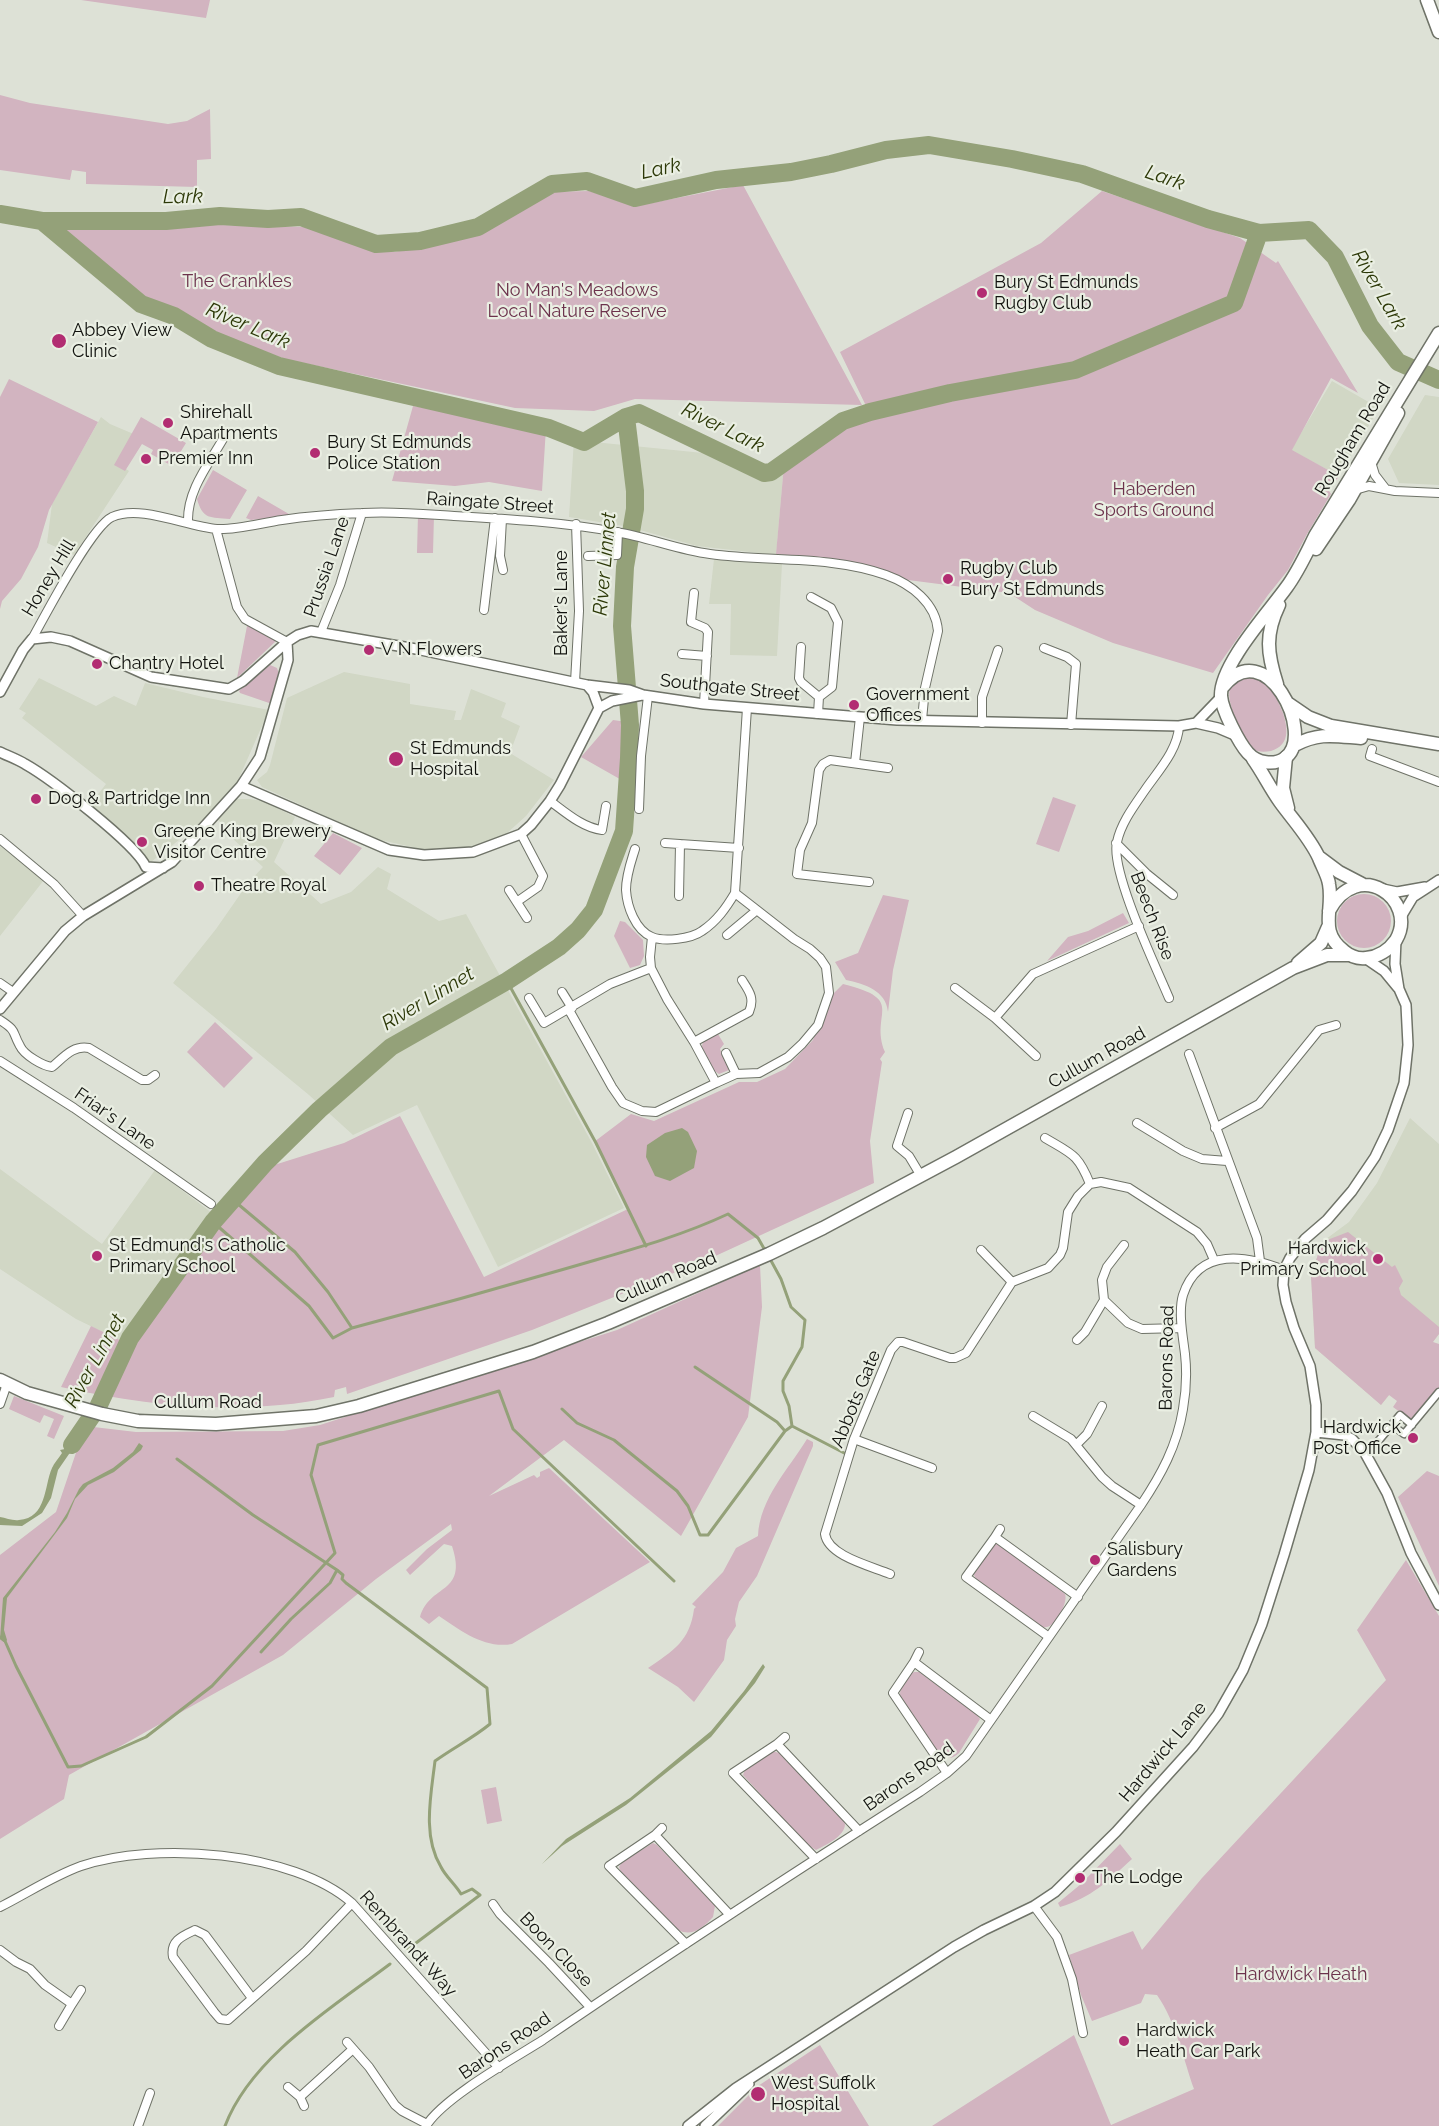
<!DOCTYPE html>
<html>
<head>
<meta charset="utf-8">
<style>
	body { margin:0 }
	canvas { display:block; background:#dde1d6 }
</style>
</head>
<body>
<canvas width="1439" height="2126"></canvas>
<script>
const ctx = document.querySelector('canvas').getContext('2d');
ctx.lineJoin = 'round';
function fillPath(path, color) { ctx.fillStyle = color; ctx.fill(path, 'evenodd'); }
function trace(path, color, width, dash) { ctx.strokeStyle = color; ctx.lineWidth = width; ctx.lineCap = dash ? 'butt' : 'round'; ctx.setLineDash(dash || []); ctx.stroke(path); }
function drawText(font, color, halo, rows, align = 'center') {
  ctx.font = font + ' Raleway,sans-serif'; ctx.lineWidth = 4.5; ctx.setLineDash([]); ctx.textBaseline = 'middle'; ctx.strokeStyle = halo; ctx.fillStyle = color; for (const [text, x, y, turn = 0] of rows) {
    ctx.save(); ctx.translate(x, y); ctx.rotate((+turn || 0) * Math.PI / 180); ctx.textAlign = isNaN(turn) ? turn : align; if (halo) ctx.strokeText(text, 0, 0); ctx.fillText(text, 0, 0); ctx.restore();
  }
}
fillPath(new Path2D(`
	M1332 381 1379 408 1339 476 1291 450Z
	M1425 395 1439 397V485L1399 483 1388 459Z
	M101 417 110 424 136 435 117 463 129 471 74 555 47 543 52 504Z
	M574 440 723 455 766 476 772 475 784 465 776 555 697 546 629 527 569 517Z
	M714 559 782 564 777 656 730 655 731 604H709Z
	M344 672 410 684V704L456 711 454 720H461L471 689 506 703 501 717 520 726 510 753 554 780 526 816 506 834 481 845 452 849H421L376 839 262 787 257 780 267 772 270 765 287 698Z
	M39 678 96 706 114 696 136 706 145 683 203 697 269 710 236 785 198 825 151 862 127 838 89 806 106 784 22 718 26 713 19 709Z
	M236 799H249L263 801 295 817 274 862 321 904 351 892 378 867 391 874 387 889 439 921 466 914 592 1143 624 1208 498 1267 417 1105 353 1135 309 1095 173 983 216 929 248 883 263 867 232 838 235 834 218 820Z
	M0 846 44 880 0 936Z
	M1410 1118 1439 1144V1334L1381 1405 1315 1348 1311 1276 1322 1242 1349 1222 1377 1183Z
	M0 1169 102 1244 155 1170 220 1219 132 1346 76 1319 0 1269Z`), '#d1d7c5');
fillPath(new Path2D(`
	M81 0H210L206 18Z
	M0 95 30 103 168 124 187 121 210 109 211 159 197 160V187L86 184V172L72 170 70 180 0 170Z
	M743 185 862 405 635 399 594 411 515 408 285 359 207 330 177 313 149 302 57 227 220 225 313 227 350 242 395 252 479 231 547 192 589 191 636 206Z
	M1102 191 1240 238 1276 263 1278 261 1358 393 1331 378 1292 450 1339 476 1329 491 1331 494 1307 534 1288 570 1268 595 1213 673 1113 643 1035 610 1009 593 908 580 857 563 776 554 784 465 846 423 950 396V391L867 408 840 352 1041 243Z
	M9 379 98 422 49 510 38 547 21 579 2 601 0 609V397Z
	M413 406 546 428 542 491 489 482 455 486 392 481Z
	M141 417 186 443 172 466 151 454 153 450 142 444 125 471 114 465Z
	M213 470 247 490 230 519C210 517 203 520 197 499Z
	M258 496 289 514 288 516 251 520 246 518Z
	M418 514 434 515 433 553H417Z
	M247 626H251L276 641 237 678Z
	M270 665 277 668 279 674 272 704 240 693 239 691Z
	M1253 674C1271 685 1275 693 1283 713 1288 729 1290 745 1271 751 1266 752 1261 752 1257 751 1245 745 1225 702 1230 689 1234 679 1244 677 1253 674Z
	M613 720 627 722 628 756 625 782 581 757Z
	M1053 797 1076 805 1059 852 1036 844Z
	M333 833 362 848 340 875 314 856Z
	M1337 921a27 27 0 1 1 54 0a27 27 0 1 1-54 0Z
	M883 895 909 900 893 970 888 1012C886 990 864 984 846 980L835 962 858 953Z
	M1123 913 1129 923 1047 961 1068 937 1088 931Z
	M620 921 625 922 643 940 644 956 640 965 630 968 614 936Z
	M843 984C908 1000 869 1013 885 1052L880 1059 882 1062 870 1141 874 1183 711 1258 532 1330 347 1394 346 1387 335 1390 334 1397C316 1400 298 1404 280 1405 206 1412 133 1403 61 1387L91 1326 132 1346 165 1295 223 1219 271 1166 344 1143 400 1116 484 1277 628 1209 594 1142 631 1114 654 1121 739 1082H757L785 1069 813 1040 830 997Z
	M215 1022 253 1058 224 1088 187 1052Z
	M718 1034 724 1044 720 1049 729 1070 719 1074 713 1070 701 1050 703 1042Z
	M1348 1232 1392 1267 1395 1265 1403 1281 1399 1288 1401 1295 1439 1327V1334L1433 1342 1439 1344V1389L1412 1421 1393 1407 1397 1401 1389 1395 1381 1405 1315 1348 1311 1276 1322 1242Z
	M760 1265 762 1307 748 1417 681 1536 564 1440 489 1496 534 1475 537 1478 540 1476V1472L549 1468 650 1562 512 1644C485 1649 461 1631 439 1616L429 1624 420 1617C430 1583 468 1595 452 1546L444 1544 410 1575 406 1570 427 1549 452 1530 451 1524 376 1579 283 1655 69 1775 64 1799 0 1839V1555L56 1512 85 1426 136 1432 283 1431 320 1425 617 1330Z
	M14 1396 64 1416 54 1439 47 1436 54 1419 44 1415 40 1423 9 1409Z
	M807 1439 813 1442V1446L757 1576 739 1602 735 1619 736 1626 727 1640 724 1660 694 1702 678 1687 648 1668C673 1651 690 1641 694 1609L696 1607 692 1604 723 1572 736 1548 758 1536C760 1498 788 1470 807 1439Z
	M1427 1471 1439 1476V1586L1398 1497Z
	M995 1544H1000L1065 1594C1068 1602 1058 1620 1051 1625 1046 1629 1041 1627 1036 1624L976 1579 973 1573Z
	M1406 1560 1439 1616V2126H932L1074 2035 1111 2125 1194 2089C1183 2058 1176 2022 1157 1995L1145 1994 1141 2003 1092 2021 1081 1995 1069 1955 1133 1931 1142 1950 1202 1878 1386 1680 1357 1630Z
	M914 1672H919L977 1715 980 1719 959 1753C954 1757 951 1759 946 1757 934 1753 908 1708 900 1695 900 1686 906 1676 914 1672Z
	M772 1751 779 1753 843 1819 845 1824C845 1836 826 1845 816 1850L805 1843 743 1775 745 1770Z
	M496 1787 502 1821 487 1824 481 1790Z
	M653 1843 657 1845 715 1906 713 1917C703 1928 692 1937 678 1930L621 1872 619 1867 622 1862Z
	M1120 1844 1132 1859C1108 1881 1091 1898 1060 1907L1058 1903 1081 1884Z
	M820 2045 869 2126H718L758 2086Z`), '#d2b4c0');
fillPath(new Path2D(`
	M682 1128 688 1132 697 1151 694 1168 670 1181 655 1176 646 1157 647 1145 665 1133Z
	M83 1423 89 1425 58 1470 51 1498 42 1513 22 1526 0 1525V1517C6 1518 13 1521 19 1520 47 1518 44 1486 52 1468 54 1463 59 1458 62 1453L60 1450 65 1449Z
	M139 1443 143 1446 141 1450 114 1472 88 1485 75 1499 67 1518 7 1598 4 1630 7 1640 5 1643 0 1639 3 1598 55 1532 67 1513 79 1489 83 1484 113 1468 133 1452Z
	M763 1664 765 1667 755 1683 711 1737 626 1805 562 1846 542 1864 566 1839 630 1798 711 1731 744 1691Z`), '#94a179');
trace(new Path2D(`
	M507 981 596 1143 646 1246
	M232 1199 295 1252 328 1292 352 1328
	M213 1222 309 1306 333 1338 352 1328C424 1309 496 1289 568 1268 622 1252 677 1238 728 1214L758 1238 766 1252
	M695 1367 777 1422 785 1431
	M562 1409 577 1423 614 1440 677 1491 688 1506 700 1535H708L785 1431 792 1426 789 1406 783 1391V1381L802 1347 805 1320 791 1307 781 1279 769 1257
	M792 1426 848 1455
	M177 1459 253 1515 337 1570 343 1575 342 1579 346 1583 487 1688 490 1724C473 1738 453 1748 435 1761 431 1795 422 1836 441 1867 446 1877 455 1884 461 1894L472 1889 480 1895 408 1949
	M0 1637 5 1641 16 1666 68 1767 81 1766 146 1737 212 1686 335 1553 311 1475 318 1445 499 1391 513 1429 674 1581
	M261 1652 291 1619 330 1583 337 1570
	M225 2126C251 2057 333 2007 390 1964`), '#94a179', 3);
trace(new Path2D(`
	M0 214 42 221 141 304 174 316 212 339 279 366 549 428 584 442 626 417 639 413 764 473 771 472 843 421 870 412 950 393 1075 370 1234 303 1259 233 1309 230 1335 257 1370 326 1398 362 1439 380
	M42 221H166L220 216 268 219 301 217 376 244 420 241 478 227 552 184 587 181 635 198 716 180 791 172 831 164 886 150 929 145 1012 159 1082 174 1208 219 1259 233
	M72 1445 98 1407 130 1338 213 1222 265 1163 319 1110 391 1047 507 981 559 947 578 930 594 910 624 831 629 758 630 725 622 626 625 567 635 509V491L626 417`), '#94a179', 18);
const pedestrian = new Path2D(`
	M1392 1425 1404 1434 1439 1392
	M1365 1453 1375 1445 1400 1415 1412 1425`);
const minor = new Path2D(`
	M1371 462 1375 475 1385 488
	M1355 490 1369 486 1395 491 1439 493
	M502 519 500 556 503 570
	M188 522C187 491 208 465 223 439V435
	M216 529 237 607 245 619 287 642
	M588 556 617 555 618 532
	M694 593 691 622 705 628 708 632 704 704
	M811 597 831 608 838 622 832 687 819 697
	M484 610 495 518
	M321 632 340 585 362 513
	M32 639C45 616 91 527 112 517 141 504 187 527 217 529 237 530 261 523 282 520 308 516 336 514 363 513 393 511 424 514 454 516 508 519 562 522 616 532 647 537 678 550 710 554 767 562 830 555 886 575 911 584 936 603 938 631L925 688 922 720
	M801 647 799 678 801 682 819 697 818 714
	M1044 648 1067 657 1076 664 1071 725
	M682 654 707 656
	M575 682 579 611 576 524
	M982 723V697L998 650
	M1372 749 1370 756 1439 782
	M855 763 860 717
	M550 801C565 812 583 828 602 830L606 806
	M639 809 641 756 648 696
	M0 839 54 884 83 916
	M665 843 739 848
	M1116 843 1147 874 1173 895
	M635 849C631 862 626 875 626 890 627 906 635 930 652 937 664 942 691 939 702 931 717 921 726 908 735 893L747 708
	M869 882 797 874 800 850 812 823 819 770 823 764 830 760 888 768
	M509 890 527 918
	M679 896 680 844
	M518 901 538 887 543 876 521 834
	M727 935 757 910
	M652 937 650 957 651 968 667 999 694 1042 716 1083
	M0 983 13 992
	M955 988 995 1018 1036 1056
	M562 992 572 1008
	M529 998 544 1023 610 984 651 968
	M1169 998C1156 967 1110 871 1117 842 1121 823 1134 806 1145 790 1158 771 1178 750 1179 726
	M569 1010 612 1087 623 1103 642 1111 656 1112 716 1083 736 1074 759 1073 788 1057 802 1044 818 1025 829 993 826 967 820 958 810 949 794 939 735 893
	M995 1018 1033 974 1139 926
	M0 1020C18 1032 11 1030 20 1046 24 1055 43 1066 52 1067 64 1057 73 1045 89 1048L142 1080H148L155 1075
	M694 1042 749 1012C755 998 749 991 742 980
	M726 1053 736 1074
	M1189 1054 1257 1238 1260 1261
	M0 1061 74 1108 211 1204
	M908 1113 897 1146 909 1156 921 1176
	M1137 1123 1183 1151 1202 1159 1227 1161
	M1215 1128 1259 1104 1319 1030 1336 1025
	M1045 1138C1072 1154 1078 1154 1090 1184L1101 1182 1129 1188 1197 1232 1207 1244 1214 1260
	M1124 1245 1107 1267 1102 1280 1104 1300 1128 1323 1142 1329 1181 1328
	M981 1250 1012 1282
	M1077 1340 1085 1332 1104 1300
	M0 1404 7 1384
	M1033 1416 1071 1439 1102 1477 1112 1486 1141 1505
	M854 1439 932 1468
	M1077 1444 1087 1434 1102 1406
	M995 1537 1000 1529
	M890 1574C871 1566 828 1556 825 1534L854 1439 891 1350 898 1342H903L950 1358H955L966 1353 1012 1282 1048 1268 1060 1255 1063 1248 1068 1212 1078 1196 1090 1184
	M1049 1637 966 1577 995 1537 1078 1597
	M914 1662 919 1652
	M777 1744 785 1737
	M947 1773 893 1693 914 1662 991 1720
	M655 1835 662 1828
	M816 1859 733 1773 777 1744 859 1831
	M493 1904 500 1914 549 1963 590 2007
	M1034 1906 1057 1937 1072 1979 1083 2033
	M0 1907C26 1894 53 1876 81 1866 154 1841 293 1851 352 1903L499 2068
	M686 1944 609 1866 655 1835 729 1914
	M0 1950 16 1962 30 1969 45 1985 72 2004 59 2026
	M252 1998 205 1935 195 1930C182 1936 170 1941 173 1957L214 2012 220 2019 228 2020 306 1951 352 1903
	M72 2004 81 1990
	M347 2042 369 2067 395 2105 402 2111 427 2124
	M288 2087 300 2097 304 2106
	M300 2097 353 2049
	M138 2126 150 2093
	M426 2126C443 2098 513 2059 543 2040 667 1955 793 1873 920 1792L947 1773 966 1756 1141 1505C1161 1475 1177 1446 1183 1409 1186 1392 1187 1372 1185 1354 1183 1337 1178 1312 1183 1295 1199 1246 1248 1256 1284 1270`);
const tertiary = new Path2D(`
	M587 685 593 692 599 708
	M0 692 23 650 32 639 51 637 70 641 151 677 229 689 243 681 287 642 298 635 311 631 416 649 587 685 629 690 643 695 704 704 897 720 1179 726 1196 723 1221 697
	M1196 723 1218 728 1237 736
	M0 752C8 756 17 759 25 764 50 778 136 844 146 867L163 868
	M241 786 389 850 424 855 473 852 521 834 531 825 550 801 560 785 599 708 612 701 642 695
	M1383 889 1397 892 1425 887
	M1401 917 1413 897 1439 880
	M1365 958 1384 971 1398 988
	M0 1009 65 931 83 916 172 862 241 786 260 757 288 660 287 642
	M1316 1432 1344 1435 1352 1439 1365 1453 1387 1493 1411 1553 1439 1605
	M688 2126 736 2088 954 1947 984 1930 1034 1906 1055 1892 1116 1832 1193 1747 1218 1714 1243 1670 1262 1624 1284 1555 1309 1470 1316 1432V1405L1310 1366 1294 1328 1286 1302 1283 1285 1284 1270 1290 1258 1305 1239 1327 1220 1352 1191 1375 1157 1388 1130 1404 1083 1408 1045 1406 1005 1399 989 1395 964 1396 939
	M705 2126 749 2084`);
const primary = new Path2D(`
	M1286 757 1283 788 1288 808
	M1253 759C1263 773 1270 788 1280 802 1293 820 1310 838 1319 858 1322 866 1328 876 1329 884 1334 911 1318 931 1344 951 1350 956 1358 959 1366 958 1378 957 1389 950 1396 940 1419 900 1358 856 1329 911
	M1319 857 1339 872 1362 884
	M1298 963 1321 943 1328 927
	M0 1380 27 1393 102 1414 138 1421 216 1424 316 1416 359 1406 488 1366 533 1352 608 1323 769 1254 823 1228 956 1157 1293 968 1327 955H1349`);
const trunk = new Path2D(`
	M1427 0 1439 32
	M1316 549 1349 500 1398 413
	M1277 684C1267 653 1265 634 1279 605
	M1222 688C1265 631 1317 735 1285 758 1274 766 1257 763 1248 753 1239 743 1222 710 1221 696 1220 665 1268 613 1286 588 1298 572 1306 554 1315 536L1439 333
	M1289 704 1308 717 1331 726 1439 744
	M1295 745C1319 732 1335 736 1361 738`);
trace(pedestrian, '#6f7368', 9);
trace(minor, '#6f7368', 10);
trace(tertiary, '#6f7368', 12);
trace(primary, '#6f7368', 15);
trace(trunk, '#6f7368', 15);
trace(pedestrian, '#fff', 6);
trace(minor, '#fff', 8);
trace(tertiary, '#fff', 9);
trace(primary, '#fff', 12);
trace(trunk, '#fff', 12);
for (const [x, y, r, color] of [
	[982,293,6,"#b22d72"],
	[59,341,8,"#b22d72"],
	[168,423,6,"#b22d72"],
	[315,453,6,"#b22d72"],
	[146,459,6,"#b22d72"],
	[948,579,6,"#b22d72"],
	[369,650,6,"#b22d72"],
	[97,664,6,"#b22d72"],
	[854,705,6,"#b22d72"],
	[396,759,8,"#b22d72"],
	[36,799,6,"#b22d72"],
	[142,842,6,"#b22d72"],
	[199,886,6,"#b22d72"],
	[97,1256,6,"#b22d72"],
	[1378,1259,6,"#b22d72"],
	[1413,1438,6,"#b22d72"],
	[1095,1560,6,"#b22d72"],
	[1080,1878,6,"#b22d72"],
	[1124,2041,6,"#b22d72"],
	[758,2094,8,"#b22d72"]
]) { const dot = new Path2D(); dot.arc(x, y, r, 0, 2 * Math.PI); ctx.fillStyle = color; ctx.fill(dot); trace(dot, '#eaefe3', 2); }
drawText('18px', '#6c324c', '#eaefe3', [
	["The Crankles",237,282],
	["No Man's Meadows",577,291],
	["Local Nature Reserve",577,312],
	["Haberden",1154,490],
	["Sports Ground",1154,511],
	["Hardwick Heath",1301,1975]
]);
drawText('18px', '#11120e', '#eaefe3', [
	["Bury St Edmunds",994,283],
	["Rugby Club",994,304],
	["Abbey View",72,331],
	["Clinic",72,352],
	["Shirehall",180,413],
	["Apartments",180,434],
	["Bury St Edmunds",327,443],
	["Police Station",327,464],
	["Premier Inn",158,459],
	["Rugby Club",960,569],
	["Bury St Edmunds",960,590],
	["V N Flowers",381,650],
	["Chantry Hotel",109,664],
	["Government",866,695],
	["Offices",866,716],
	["St Edmunds",410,749],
	["Hospital",410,770],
	["Dog & Partridge Inn",48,799],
	["Greene King Brewery",154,832],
	["Visitor Centre",154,853],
	["Theatre Royal",211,886],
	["St Edmund's Catholic",109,1246],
	["Primary School",109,1267],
	["Hardwick",1366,1249,"right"],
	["Primary School",1366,1270,"right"],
	["Hardwick",1401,1428,"right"],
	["Post Office",1401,1449,"right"],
	["Salisbury",1107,1550],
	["Gardens",1107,1571],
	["The Lodge",1092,1878],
	["Hardwick",1136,2031],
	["Heath Car Park",1136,2052],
	["West Suffolk",771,2084],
	["Hospital",771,2105]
], 'left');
drawText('18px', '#11120e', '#eaefe3', [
	["Rougham Road",1353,439,-59],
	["Raingate Street",490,503,4],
	["Prussia Lane",327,567,-71],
	["Honey Hill",49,578,-59],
	["Baker's Lane",562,603,-90],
	["Southgate Street",730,688,6],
	["Beech Rise",1152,916,69],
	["Cullum Road",1097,1058,-29],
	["Friar's Lane",115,1119,35],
	["Cullum Road",666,1278,-23],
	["Barons Road",1167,1358,-89],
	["Abbots Gate",856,1399,-68],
	["Cullum Road",208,1403],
	["Hardwick Lane",1163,1752,-50],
	["Barons Road",909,1777,-35],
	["Rembrandt Way",408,1944,48],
	["Boon Close",556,1950,46],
	["Barons Road",505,2046,-34]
]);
drawText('italic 20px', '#2c3807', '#eaefe3', [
	["Lark",661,169,-12],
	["Lark",1165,178,19],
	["Lark",183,197,-1],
	["River Lark",1379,290,60],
	["River Lark",248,326,23],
	["River Lark",723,428,26],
	["River Linnet",605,564,-85],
	["River Linnet",428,999,-31],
	["River Linnet",95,1361,-61]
]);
</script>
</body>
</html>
